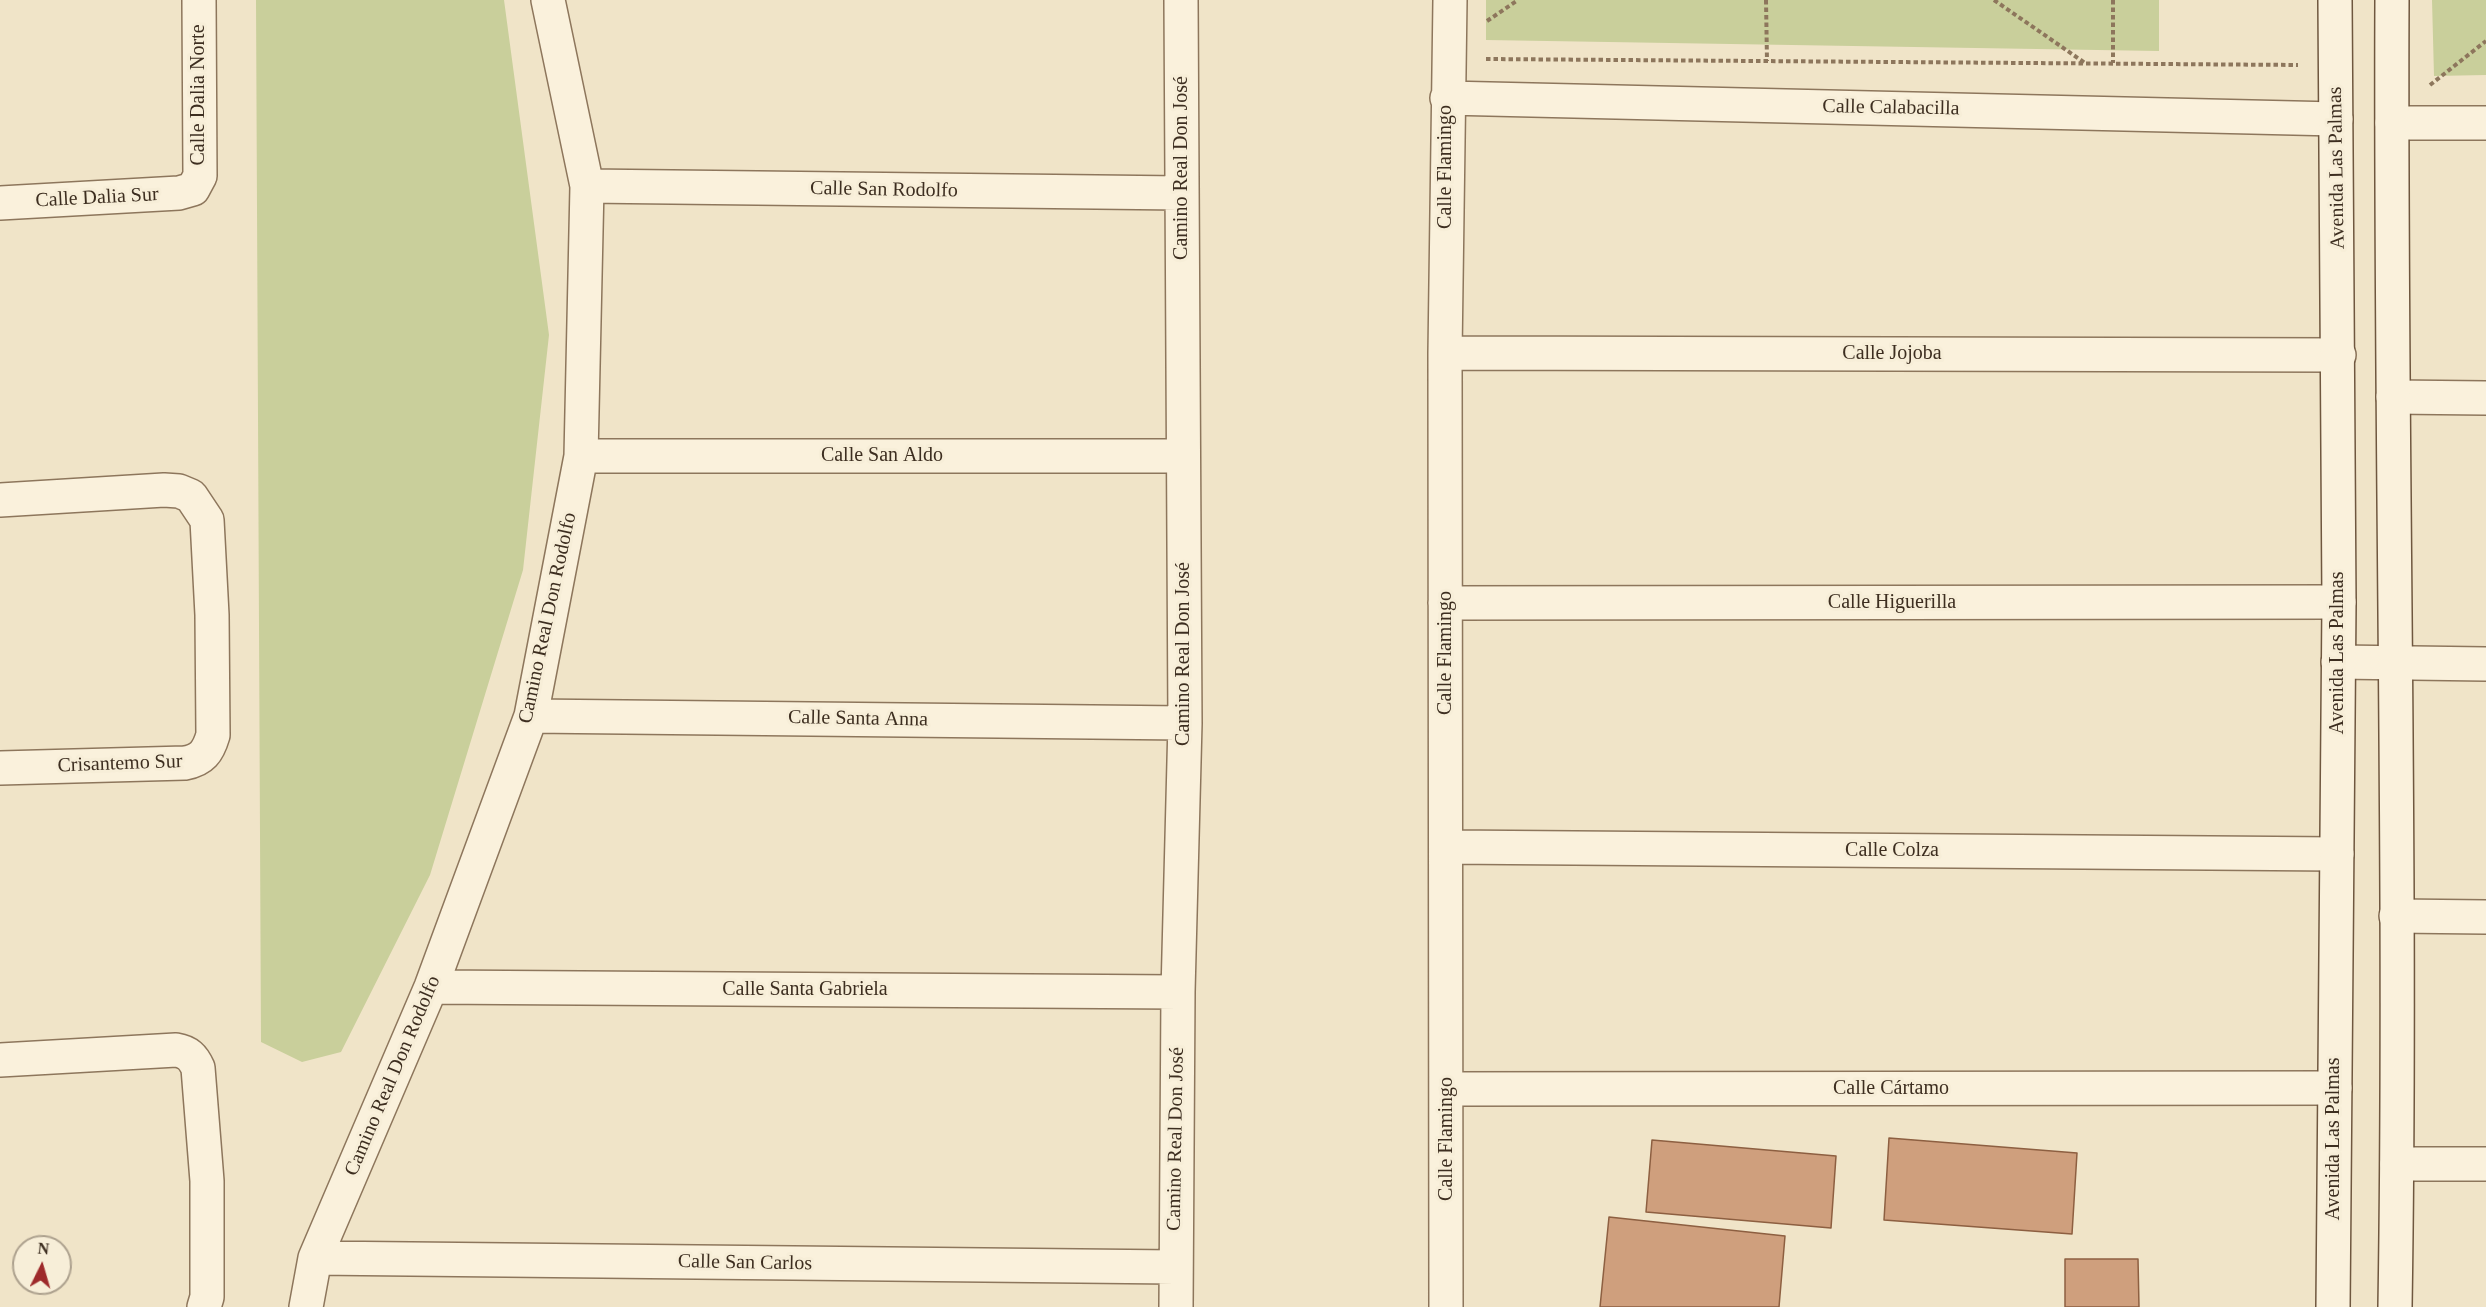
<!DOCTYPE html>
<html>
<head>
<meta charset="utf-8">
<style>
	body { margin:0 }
	#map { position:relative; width:2486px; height:1307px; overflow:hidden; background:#f0e4c8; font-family:Georgia,serif }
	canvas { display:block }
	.north { position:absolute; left:12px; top:1235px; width:60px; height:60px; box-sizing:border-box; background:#f7eed8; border:2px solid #ada18e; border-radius:50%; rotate:5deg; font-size:16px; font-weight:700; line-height:24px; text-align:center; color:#3d2e20 }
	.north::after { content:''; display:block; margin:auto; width:21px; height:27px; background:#9e2a2b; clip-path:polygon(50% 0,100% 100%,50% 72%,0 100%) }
</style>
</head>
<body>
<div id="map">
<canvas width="2486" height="1307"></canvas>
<div class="north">N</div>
</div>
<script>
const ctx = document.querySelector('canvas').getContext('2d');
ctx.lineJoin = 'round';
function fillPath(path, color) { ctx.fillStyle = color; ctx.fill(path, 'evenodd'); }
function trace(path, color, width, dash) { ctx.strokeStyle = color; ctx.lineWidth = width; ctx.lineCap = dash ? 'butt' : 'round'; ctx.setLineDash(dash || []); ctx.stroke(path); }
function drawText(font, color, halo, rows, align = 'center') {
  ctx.font = font + ' Georgia,serif'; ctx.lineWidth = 6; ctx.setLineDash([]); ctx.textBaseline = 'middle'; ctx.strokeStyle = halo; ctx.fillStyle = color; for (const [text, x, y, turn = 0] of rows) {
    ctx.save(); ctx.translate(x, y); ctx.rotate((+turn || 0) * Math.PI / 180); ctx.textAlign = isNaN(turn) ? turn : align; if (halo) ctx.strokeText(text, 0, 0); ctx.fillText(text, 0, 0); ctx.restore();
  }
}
fillPath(new Path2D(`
	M256 0H504L549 335 523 570 430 875 341 1052 302 1062 261 1042Z
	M1486 0H2159V51L1486 40Z
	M2432 0H2486V75L2434 76Z`), '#c9cf9b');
const building = new Path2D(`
	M1889 1138 2077 1153 2072 1234 1884 1220Z
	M1652 1140 1836 1156 1831 1228 1646 1212Z
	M1609 1217 1785 1236 1779 1307H1600Z
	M2065 1259H2138L2139 1307H2065Z`);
fillPath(building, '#cf9f7d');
trace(building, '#8d5f41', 1.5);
const street = new Path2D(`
	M1447 98 2336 119
	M2392 123H2486
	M587 186 1181 193
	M0 203 179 193 193 189 200 176 199 0
	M1445 353 2339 355
	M2393 397 2486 398
	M581 456H1183
	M0 500 164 490 179 491 191 496 207 520 212 615 213 735C208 752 202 760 185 763L0 768
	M1445 603 2339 602
	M2338 662 2486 664
	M531 716 1185 723
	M1447 847 2337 854
	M2396 916 2486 917
	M431 987 1178 992
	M0 1060 176 1050C188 1052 193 1057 198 1068L207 1181V1297L204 1307
	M1448 1089 2335 1088
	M2397 1164H2486
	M315 1258 1175 1267
	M306 1307 315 1258 431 987 531 716 581 456 587 186 548 0
	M1176 1307 1178 992 1185 723 1181 0
	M1446 1307 1445 353 1450 0`);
const secondary = new Path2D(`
	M2392 0C2390 436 2402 871 2395 1307
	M2333 1307 2339 602 2335 0`);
trace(street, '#8d765c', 36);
trace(secondary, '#6f573f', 36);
trace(new Path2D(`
	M1766 0 1767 61
	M1994 0 2085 63
	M2113 0V63
	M1487 21 1518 0
	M1486 59 2298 65
	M2430 85 2486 41`), '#8d765c', 4, [4.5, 3]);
trace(street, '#faf1dc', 33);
trace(secondary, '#faf1dc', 33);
drawText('20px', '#3d2e20', '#f7eed8', [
	["Calle Dalia Norte",199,95,-90],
	["Calle Calabacilla",1891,108,1],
	["Calle Flamingo",1446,167,-90],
	["Camino Real Don José",1182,168,-90],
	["Avenida Las Palmas",2337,168,-91],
	["Calle San Rodolfo",884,190,1],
	["Calle Dalia Sur",97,198,-3],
	["Calle Jojoba",1892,354],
	["Calle San Aldo",882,456],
	["Calle Higuerilla",1892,603],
	["Camino Real Don Rodolfo",548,618,-78],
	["Calle Flamingo",1446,653,-90],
	["Avenida Las Palmas",2338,653,-90],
	["Camino Real Don José",1184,654,-90],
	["Calle Santa Anna",858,719,1],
	["Crisantemo Sur",120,764,-2],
	["Calle Colza",1892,851],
	["Calle Santa Gabriela",805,990],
	["Camino Real Don Rodolfo",393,1076,-67],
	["Calle Cártamo",1891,1089],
	["Camino Real Don José",1176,1139,-89],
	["Calle Flamingo",1447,1139,-90],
	["Avenida Las Palmas",2334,1139,-90],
	["Calle San Carlos",745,1263,1]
]);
</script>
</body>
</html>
